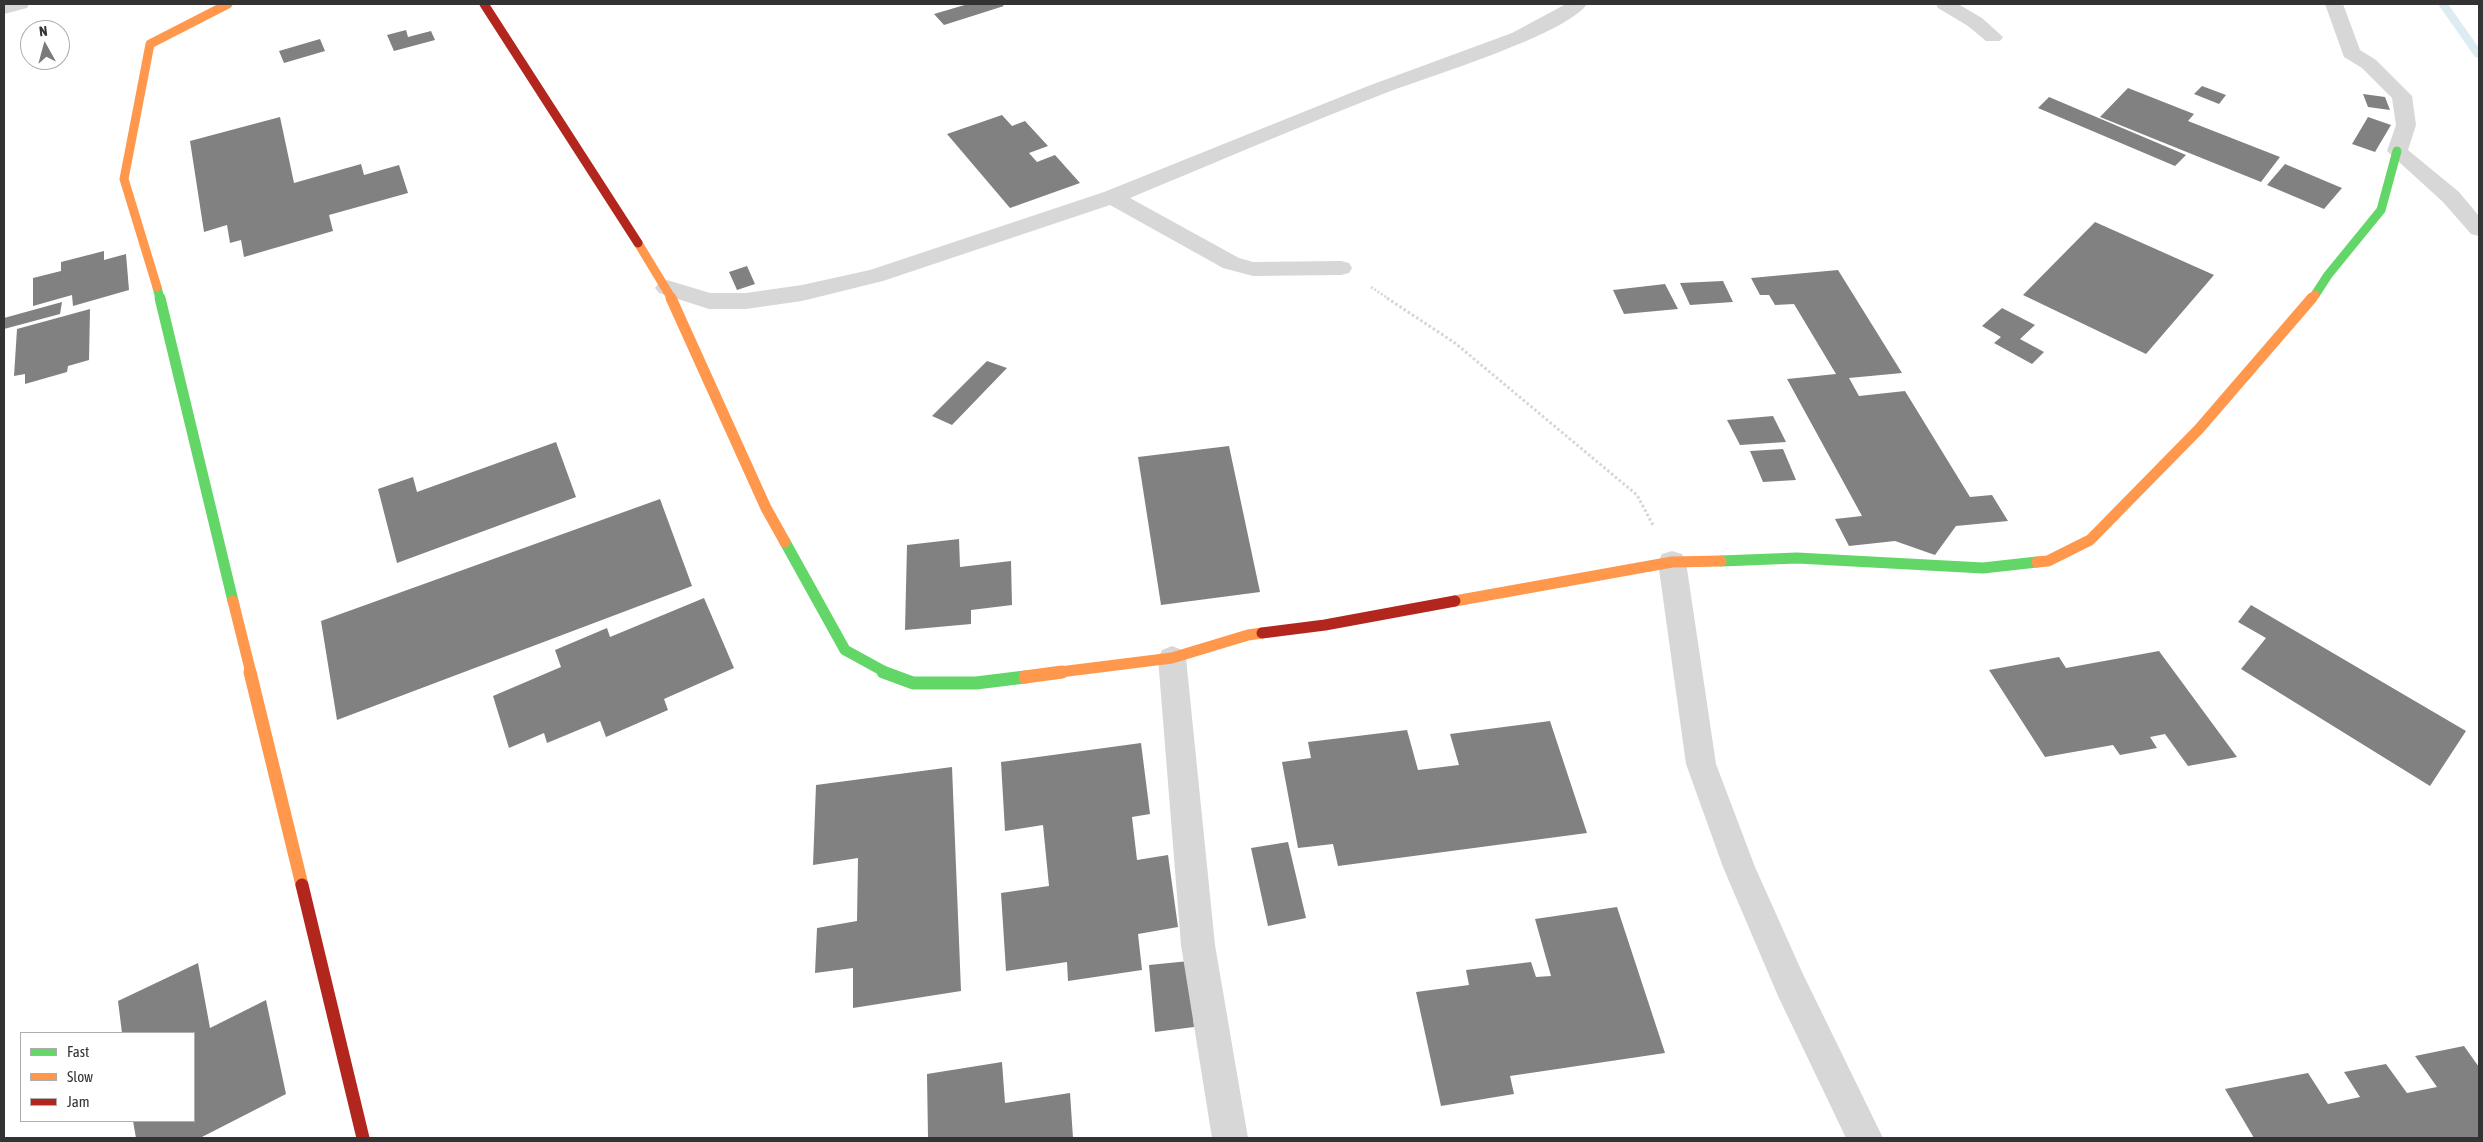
<!DOCTYPE html>
<html>
<head>
<meta charset="utf-8">
<style>
	body { margin:0 }
	#map { position:relative; width:2483px; height:1142px; overflow:hidden; background:#fff; font-family:"Asap Condensed",sans-serif }
	canvas { display:block }
	.frame { position:absolute; inset:0; border:5px solid #333; pointer-events:none }
	.legend { position:absolute; left:20px; top:1032px; width:175px; height:90px; box-sizing:border-box; background:#fff; border:1px solid #adadad; margin:0; padding:6px 9px; list-style:none; font-size:15px; color:#333 }
	.legend li { display:flex; align-items:center; gap:10px; height:25px }
	.legend b { width:25px; border:1px solid #adadad }
	.north { position:absolute; left:20px; top:20px; width:50px; height:50px; box-sizing:border-box; background:#fff; border:1px solid #adadad; border-radius:50%; rotate:353deg; font-size:14px; font-weight:700; line-height:20px; text-align:center; color:#333 }
	.north::after { content:''; display:block; margin:auto; width:18px; height:22px; background:#7a7a7a; clip-path:polygon(50% 0,100% 100%,50% 72%,0 100%) }
</style>
</head>
<body>
<div id="map">
<canvas width="2483" height="1142"></canvas>
<div class="frame"></div>
<ul class="legend">
<li><b style="height:6px;background:#63d668"></b>Fast</li>
<li><b style="height:6px;background:#ff974d"></b>Slow</li>
<li><b style="height:6px;background:#b3261e"></b>Jam</li>
</ul>
<div class="north">N</div>
</div>
<script>
const ctx = document.querySelector('canvas').getContext('2d');
ctx.lineJoin = 'round';
function fillPath(path, color) { ctx.fillStyle = color; ctx.fill(path, 'evenodd'); }
function trace(path, color, width, dash) { ctx.strokeStyle = color; ctx.lineWidth = width; ctx.lineCap = dash ? 'butt' : 'round'; ctx.setLineDash(dash || []); ctx.stroke(path); }
fillPath(new Path2D(`
	M2438 4H2448L2479 48V58L2475 57Z`), '#ddebf3');
fillPath(new Path2D(`
	M968 4H1001L1004 6 944 25 934 14Z
	M406 30 408 37 431 31 435 40 394 51 387 35Z
	M320 39 325 51 284 63 279 51Z
	M2202 86 2226 95 2219 104 2194 94Z
	M2128 88 2194 114 2188 121 2280 157 2261 182 2100 117Z
	M2363 94 2385 97 2390 110 2368 107Z
	M2049 97 2186 155 2175 166 2038 108Z
	M1002 115 1012 126 1025 121 1048 146 1029 153 1037 162 1055 155 1080 183 1010 208 947 134Z
	M280 117 294 183 361 164 364 175 399 165 408 193 329 215 333 231 244 257 241 240 230 243 227 225 204 232 190 141Z
	M2368 117 2391 125 2375 152 2352 144Z
	M2285 164 2342 188 2324 209 2267 185Z
	M2095 222 2214 275 2146 354 2023 295Z
	M104 251V260L126 254 129 290 73 306 72 295 33 306V278L61 271V262Z
	M747 266 755 284 737 290 729 272Z
	M1838 270 1902 373 1849 378 1859 396 1905 391 1970 497 1992 495 2008 521 1956 526 1935 555 1895 541 1849 546 1835 519 1862 516 1787 379 1836 374 1794 304 1775 305 1769 295H1760L1751 278Z
	M1723 281 1733 302 1690 305 1680 283Z
	M1665 284 1678 309 1624 314 1613 290Z
	M62 302 60 314 4 329V318Z
	M2002 308 2035 325 2020 339 2044 352 2032 364 1994 343 2001 337 1982 326Z
	M90 309 89 360 68 366 67 372 25 384V374L14 376 17 329Z
	M987 361 1007 368 952 425 932 416Z
	M1773 416 1786 442 1740 445 1727 420Z
	M556 442 576 497 397 563 378 489 413 477 417 492Z
	M1229 446 1260 592 1161 605 1138 457Z
	M1783 449 1796 480 1763 482 1750 451Z
	M660 499 692 586 337 720 321 621Z
	M959 539 960 567 1011 561 1012 605 971 610V624L905 630 907 545Z
	M704 598 734 668 664 699 668 710 606 737 600 721 547 743 544 733 509 748 493 696 561 667 555 650 607 628 610 637Z
	M2251 605 2466 731 2430 786 2241 669 2266 638 2238 622Z
	M2159 651 2237 757 2188 766 2165 734 2150 737 2157 748 2120 755 2113 745 2045 757 1989 670 2059 657 2066 668Z
	M1550 721 1587 833 1338 866 1333 844 1298 848 1282 762 1311 758 1308 742 1407 730 1418 770 1459 765 1450 734Z
	M1141 743 1150 814 1132 817 1137 860 1168 855 1178 927 1138 934 1142 970 1068 981 1067 962 1006 971 1001 893 1049 886 1043 825 1005 831 1001 762Z
	M952 767 961 991 853 1008V968L815 973 817 928 857 921 858 858 813 865 816 785Z
	M1288 842 1306 918 1268 926 1251 848Z
	M1617 907 1665 1053 1510 1076 1514 1094 1441 1106 1416 992 1469 985 1466 970 1531 962 1536 977 1551 976 1535 919Z
	M1189 961 1194 1027 1155 1032 1149 965Z
	M198 963 210 1028 266 1000 286 1094 200 1138H136L133 1121H194V1033H122L118 1001Z
	M2464 1046 2479 1067V1138H2254L2225 1089 2308 1073 2328 1104 2360 1097 2344 1072 2386 1064 2407 1093 2437 1087 2415 1056Z
	M1002 1062 1005 1103 1070 1093 1073 1138H928L927 1074Z`), '#818181');
trace(new Path2D(`
	M1371 287 1389 299`), '#d6d6d6', 2.5, [2, 2]);
trace(new Path2D(`
	M1387 298 1455 343 1637 495 1654 527`), '#d6d6d6', 3, [2.5, 2.5]);
fillPath(new Path2D(`
	M4 4H29L27 8 4 14Z
	M1566 4H1587C1566 35 1424 78 1383 94 1298 127 1214 163 1130 198L1239 258 1253 262 1341 261 1349 263 1352 268 1349 273 1341 275 1253 276 1223 268 1110 205 883 281 802 301 746 309H709L659 293 655 288 659 283 667 280 710 293H746L802 285 870 270 1104 192 1368 86 1512 33Z
	M1936 4H1958L1982 18 2003 37 2000 41H1986L1968 26 1938 8Z
	M2325 4H2343L2360 50 2376 60 2412 96 2416 125 2408 150 2459 192 2479 216V236L2471 234 2443 202 2387 151 2396 125 2392 98 2362 68 2344 57Z
	M1672 551 1682 554 1686 562 1716 764 1755 867 1802 972 1883 1138H1846L1778 996 1723 867 1686 764 1658 562 1662 554Z
	M1172 646 1182 650 1186 658 1215 945 1248 1138H1212L1181 945 1158 658 1162 650Z`), '#d7d7d7');
trace(new Path2D(`
	M157 287 160 299
	M2315 295 2328 275 2381 210 2397 151`), '#63d668', 9);
trace(new Path2D(`
	M160 298 233 601
	M785 542 845 650 887 673
	M1721 561 1797 558 1983 568 2037 562`), '#63d668', 11);
trace(new Path2D(`
	M883 672 913 683H976L1025 677`), '#63d668', 13);
trace(new Path2D(`
	M638 243 672 299
	M157 287 124 179 150 44 228 4
	M2311 299 2315 295`), '#ff974d', 9);
trace(new Path2D(`
	M671 298 766 508 785 542
	M2037 562 2048 561 2090 540 2199 429 2312 298
	M233 601 251 673
	M1455 601 1672 562 1721 561
	M1052 673 1172 658 1248 635 1262 633`), '#ff974d', 11);
trace(new Path2D(`
	M250 672 302 885
	M1025 677 1062 672`), '#ff974d', 13);
trace(new Path2D(`
	M484 4 638 243`), '#b3261e', 9);
trace(new Path2D(`
	M1262 633 1325 625 1455 601`), '#b3261e', 11);
trace(new Path2D(`
	M302 885 363 1138`), '#b3261e', 13);
</script>
</body>
</html>
